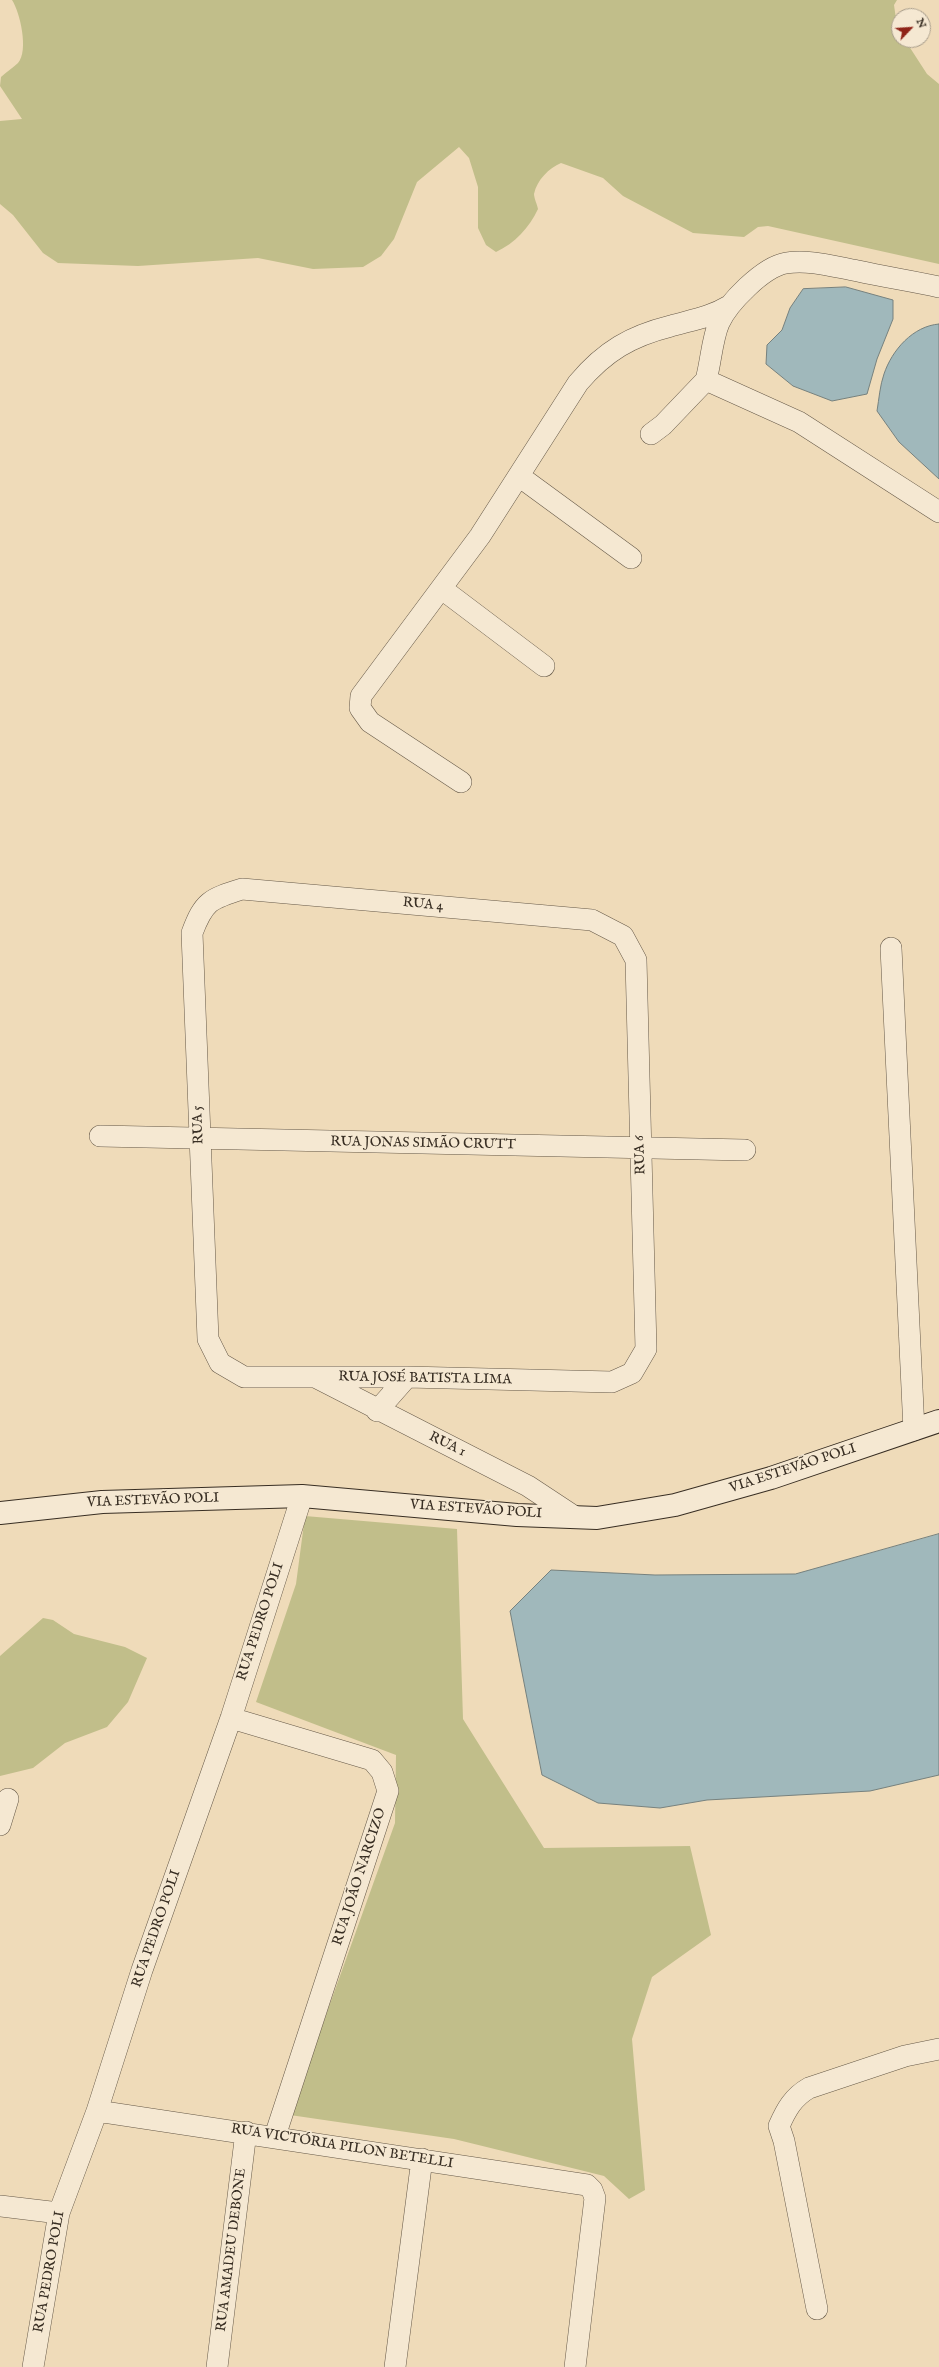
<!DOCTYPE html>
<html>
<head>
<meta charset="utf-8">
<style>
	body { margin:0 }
	#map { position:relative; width:939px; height:2367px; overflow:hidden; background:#efdbb9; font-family:"IM FELL English",serif }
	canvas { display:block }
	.north { position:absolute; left:891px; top:8px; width:40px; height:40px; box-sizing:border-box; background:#f5e8d2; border:1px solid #a99e8c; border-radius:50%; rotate:65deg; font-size:11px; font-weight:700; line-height:16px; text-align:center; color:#382e23 }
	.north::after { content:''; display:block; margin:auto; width:14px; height:18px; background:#8f2418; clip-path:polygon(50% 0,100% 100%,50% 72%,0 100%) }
</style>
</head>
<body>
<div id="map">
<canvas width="939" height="2367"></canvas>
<div class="north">N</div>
</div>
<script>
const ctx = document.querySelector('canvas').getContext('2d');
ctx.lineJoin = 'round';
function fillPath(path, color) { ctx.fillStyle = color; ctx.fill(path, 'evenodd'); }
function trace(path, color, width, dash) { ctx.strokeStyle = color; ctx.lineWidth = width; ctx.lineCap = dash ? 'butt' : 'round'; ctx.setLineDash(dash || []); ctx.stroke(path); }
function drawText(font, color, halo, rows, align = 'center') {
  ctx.font = font + ' "IM FELL English",serif'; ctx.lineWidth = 3; ctx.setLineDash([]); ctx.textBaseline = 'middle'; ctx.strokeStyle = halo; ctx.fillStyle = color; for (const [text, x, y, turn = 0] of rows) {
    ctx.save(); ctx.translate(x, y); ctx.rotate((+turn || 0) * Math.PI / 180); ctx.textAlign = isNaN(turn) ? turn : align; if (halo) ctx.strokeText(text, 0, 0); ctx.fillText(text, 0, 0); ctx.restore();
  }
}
fillPath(new Path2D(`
	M12 0H897L894 5 899 40H905L927 74 939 84V264L768 226 758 227 744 237 693 233 623 196 603 178 561 163C549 168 537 180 534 194 534 198 537 204 538 209 529 228 515 243 496 252L486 245 478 228V187L469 158 459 147 417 182 394 239 381 256 363 267 313 269 258 258 138 266 58 263 43 253 13 215 0 204V121L22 119 0 86 1 77C6 72 13 68 18 63 29 51 20 12 12 0Z
	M305 1516 457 1529 463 1719 544 1848 690 1846 711 1935 652 1977 632 2039 645 2190 629 2199 604 2176 580 2170 454 2139 290 2115 395 1823 396 1755 256 1702 296 1584Z
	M43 1618 53 1620 74 1634 125 1647 147 1658 128 1702 107 1727 65 1743 33 1768 0 1776V1656Z`), '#c1be8a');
const water = new Path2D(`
	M846 287 893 300V319L877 359 867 394 832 401 793 386 766 364 767 345 782 330 790 308 803 289Z
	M939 324V479L899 442 877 411C879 399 880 385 884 374 892 350 913 326 939 324Z
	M939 1534V1775L870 1791 707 1800 660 1808 598 1803 542 1775 510 1611 551 1570 655 1575 795 1574Z`);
fillPath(water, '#a0b8bb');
trace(water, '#76817e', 1);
const street = new Path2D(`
	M706 380C711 362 712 339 719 323 728 303 763 267 786 263 809 259 835 267 858 271 885 277 912 281 939 287
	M651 434 663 425 706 380 799 422 939 512
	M519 476 631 558
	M442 589 544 666
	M461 782 370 722 360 708 361 696 480 536 578 383C605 351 631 336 671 326 692 320 711 317 729 306
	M242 889 592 920 623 936 636 960 646 1349 632 1373 612 1382 407 1377H244L220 1363 208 1339 192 933C204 901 210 899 242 889Z
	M891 948 914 1430
	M100 1136 745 1150
	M317 1378 528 1486 575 1517
	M377 1411 407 1377
	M231 1718 372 1760 382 1772 388 1791 275 2136
	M0 1825 8 1799
	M97 2111 587 2185 592 2190 595 2198 575 2367
	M0 2206 59 2213
	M817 2309 784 2141 779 2126C786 2110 793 2097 809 2088L905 2056 939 2049
	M33 2367 59 2213 97 2111 142 1970 231 1718 302 1496
	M217 2367 246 2132
	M395 2367 422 2159`);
const secondary = new Path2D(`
	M0 1513 102 1502 302 1496 517 1515 597 1518 675 1505 771 1478 939 1421`);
trace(street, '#665948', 22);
trace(secondary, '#382e23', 24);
trace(street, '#f5e8d2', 21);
trace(secondary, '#f5e8d2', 22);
drawText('14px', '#382e23', '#f5e8d2', [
	["RUA 4",423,905,5],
	["RUA 5",199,1125,-92],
	["RUA JONAS SIMÃO CRUTT",423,1144,1],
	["RUA 6",641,1155,-92],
	["RUA JOSÉ BATISTA LIMA",425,1379,1],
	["RUA 1",447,1445,26],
	["VIA ESTEVÃO POLI",793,1469,-18],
	["VIA ESTEVÃO POLI",153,1501,-2],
	["VIA ESTEVÃO POLI",476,1510,4],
	["RUA PEDRO POLI",261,1622,-72],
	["RUA JOÃO NARCIZO",360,1877,-72],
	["RUA PEDRO POLI",157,1929,-71],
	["RUA VICTÓRIA PILON BETELLI",342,2147,9],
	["RUA AMADEU DEBONE",232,2250,-83],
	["RUA PEDRO POLI",50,2272,-80]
]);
</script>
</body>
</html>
